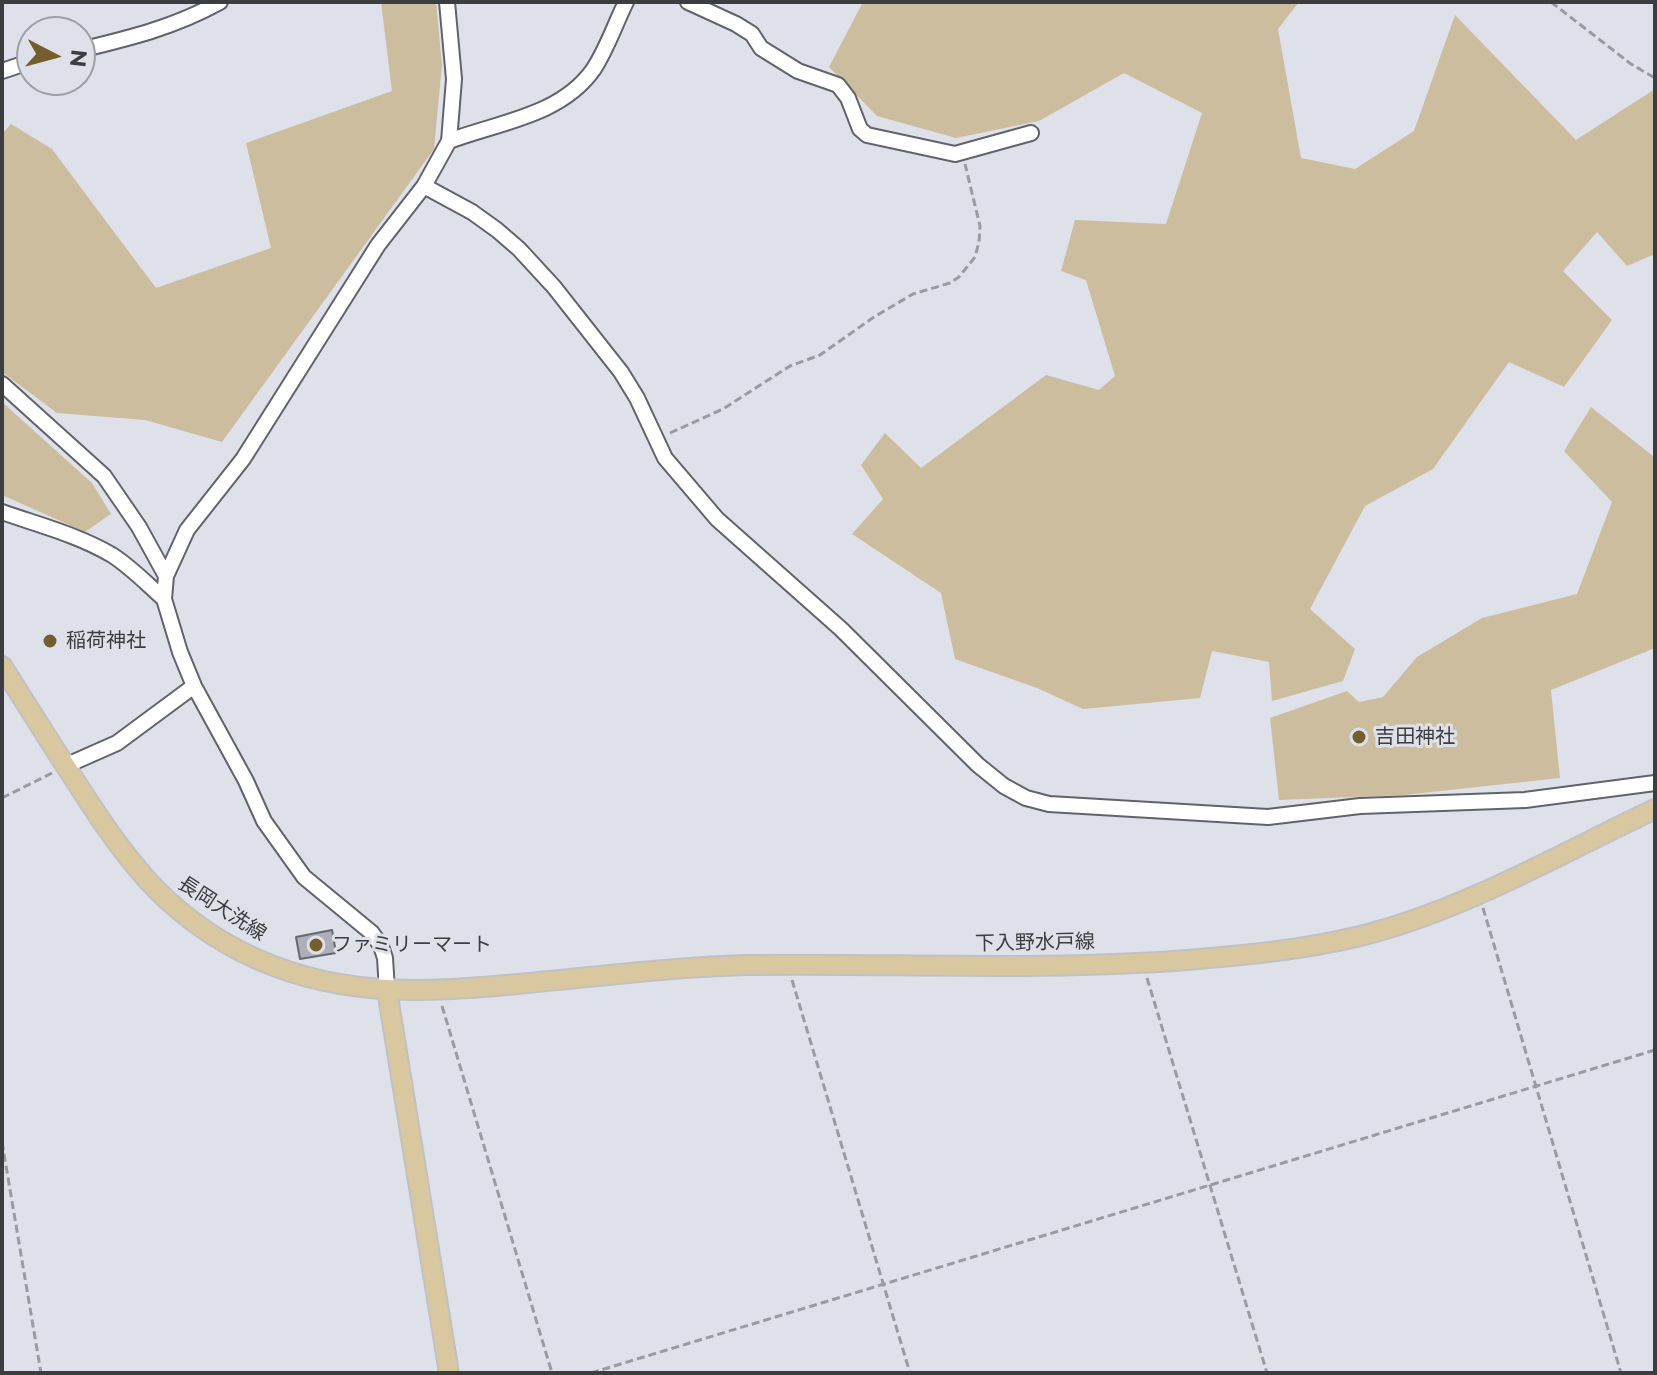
<!DOCTYPE html>
<html>
<head>
<meta charset="utf-8">
<style>
	body { margin:0 }
	#map { position:relative; width:1657px; height:1375px; overflow:hidden; background:#dee1e9; font-family:Montserrat,sans-serif }
	canvas { display:block }
	.frame { position:absolute; inset:0; border:4px solid #3c3d40; pointer-events:none }
	.north { position:absolute; left:16px; top:16px; width:80px; height:80px; box-sizing:border-box; background:#dee1e9; border:2px solid #9d9fa5; border-radius:50%; rotate:96deg; font-size:22px; font-weight:700; line-height:32px; text-align:center; color:#3c3d40 }
	.north::after { content:''; display:block; margin:auto; width:28px; height:36px; background:#755e2e; clip-path:polygon(50% 0,100% 100%,50% 72%,0 100%) }
</style>
</head>
<body>
<div id="map">
<canvas width="1657" height="1375"></canvas>
<div class="frame"></div>
<div class="north">N</div>
</div>
<script>
const ctx = document.querySelector('canvas').getContext('2d');
ctx.lineJoin = 'round';
function fillPath(path, color) { ctx.fillStyle = color; ctx.fill(path, 'evenodd'); }
function trace(path, color, width, dash) { ctx.strokeStyle = color; ctx.lineWidth = width; ctx.lineCap = dash ? 'butt' : 'round'; ctx.setLineDash(dash || []); ctx.stroke(path); }
function drawText(font, color, halo, rows, align = 'center') {
  ctx.font = font + ' Montserrat,"Noto Sans JP",sans-serif'; ctx.lineWidth = 6; ctx.setLineDash([]); ctx.textBaseline = 'middle'; ctx.strokeStyle = halo; ctx.fillStyle = color; for (const [text, x, y, turn = 0] of rows) {
    ctx.save(); ctx.translate(x, y); ctx.rotate((+turn || 0) * Math.PI / 180); ctx.textAlign = isNaN(turn) ? turn : align; if (halo) ctx.strokeText(text, 0, 0); ctx.fillText(text, 0, 0); ctx.restore();
  }
}
fillPath(new Path2D(`
	M381 2H436L442 65 434 149 222 442 145 420 57 413 2 372V134L11 124 52 149 156 288 271 248 246 143 392 91Z
	M863 2H1299L1278 29 1301 158 1355 169 1414 131 1455 15 1576 140 1655 89V254L1627 266 1597 232 1563 271 1612 320 1564 387 1509 362 1433 469 1365 506 1310 609 1355 649 1343 681 1272 701 1269 662 1212 651 1200 698 1083 709 1037 688 955 659 941 593 852 534 883 499 861 465 885 433 921 468 1046 375 1099 390 1115 376 1086 280 1061 271 1075 220 1166 224 1202 113 1124 73 1039 121 956 138 877 116 829 67Z
	M2 402 92 483 111 514 85 532 2 495Z
	M1591 407 1653 456 1655 455V648L1551 690 1560 778 1404 795 1279 800 1270 718 1347 691 1359 702 1383 697 1417 657 1482 618 1577 594 1612 502 1564 451Z`), '#ccbd9e');
const building = new Path2D(`
	M332 930 336 953 300 959 296 937Z`);
fillPath(building, '#adafb7');
trace(building, '#666870', 2);
const minor = new Path2D(`
	M688 2 736 24 752 34 761 48 798 71 838 85 848 98 860 129 867 135 955 154 1031 133
	M80 50C130 38 175 27 220 2
	M2 71 32 61
	M449 141C499 122 560 116 593 70 607 49 615 24 626 2
	M424 186 472 212 497 230 519 249 554 287 621 372 637 398 665 458 717 519 841 629 978 765 1004 786 1026 798 1049 804 1268 817 1360 806 1525 800 1655 783
	M2 384 104 476 139 527 166 576
	M2 512C39 525 78 535 112 555 131 567 147 584 164 599
	M65 766 117 743 194 686
	M387 990 385 958 381 946 372 933 304 877 264 821 246 781 194 686 180 652 164 599 166 576 187 530 243 459 378 245 424 186 449 141 454 79 447 2`);
const major = new Path2D(`
	M2 666C27 705 51 744 76 782 123 855 161 910 240 951 332 998 418 993 518 984 594 977 671 967 747 965 894 963 1041 971 1187 960 1246 955 1303 950 1360 936 1460 912 1562 853 1655 809
	M387 990 449 1373`);
trace(minor, '#61636a', 18);
trace(major, '#c1c1c2', 22);
trace(new Path2D(`
	M1551 2 1631 64 1655 78
	M670 433 723 409 790 366 820 355 874 317 913 294 950 283 959 277 975 257 979 242 980 226 965 164
	M2 798 52 773
	M1483 908 1621 1373
	M1147 978 1267 1373
	M792 980 910 1373
	M442 1006 552 1373
	M2 1142 41 1373
	M591 1373 1655 1050`), '#999ba1', 3, [8, 4]);
trace(minor, '#fff', 14);
trace(major, '#d9c7a0', 18);
for (const [x, y, r, color] of [
	[50,641,8,"#755e2e"],
	[1359,737,8,"#755e2e"],
	[316,945,8,"#755e2e"]
]) { const dot = new Path2D(); dot.arc(x, y, r, 0, 2 * Math.PI); ctx.fillStyle = color; ctx.fill(dot); trace(dot, '#dee1e9', 3); }
drawText('20px', '#3c3d40', '#dee1e9', [
	["稲荷神社",66,641],
	["吉田神社",1375,737],
	["ファミリーマート",332,945]
], 'left');
drawText('20px', '#3c3d40', '#dee1e9', [
	["長岡大洗線",222,909,33],
	["下入野水戸線",1035,943,-1]
]);
</script>
</body>
</html>
